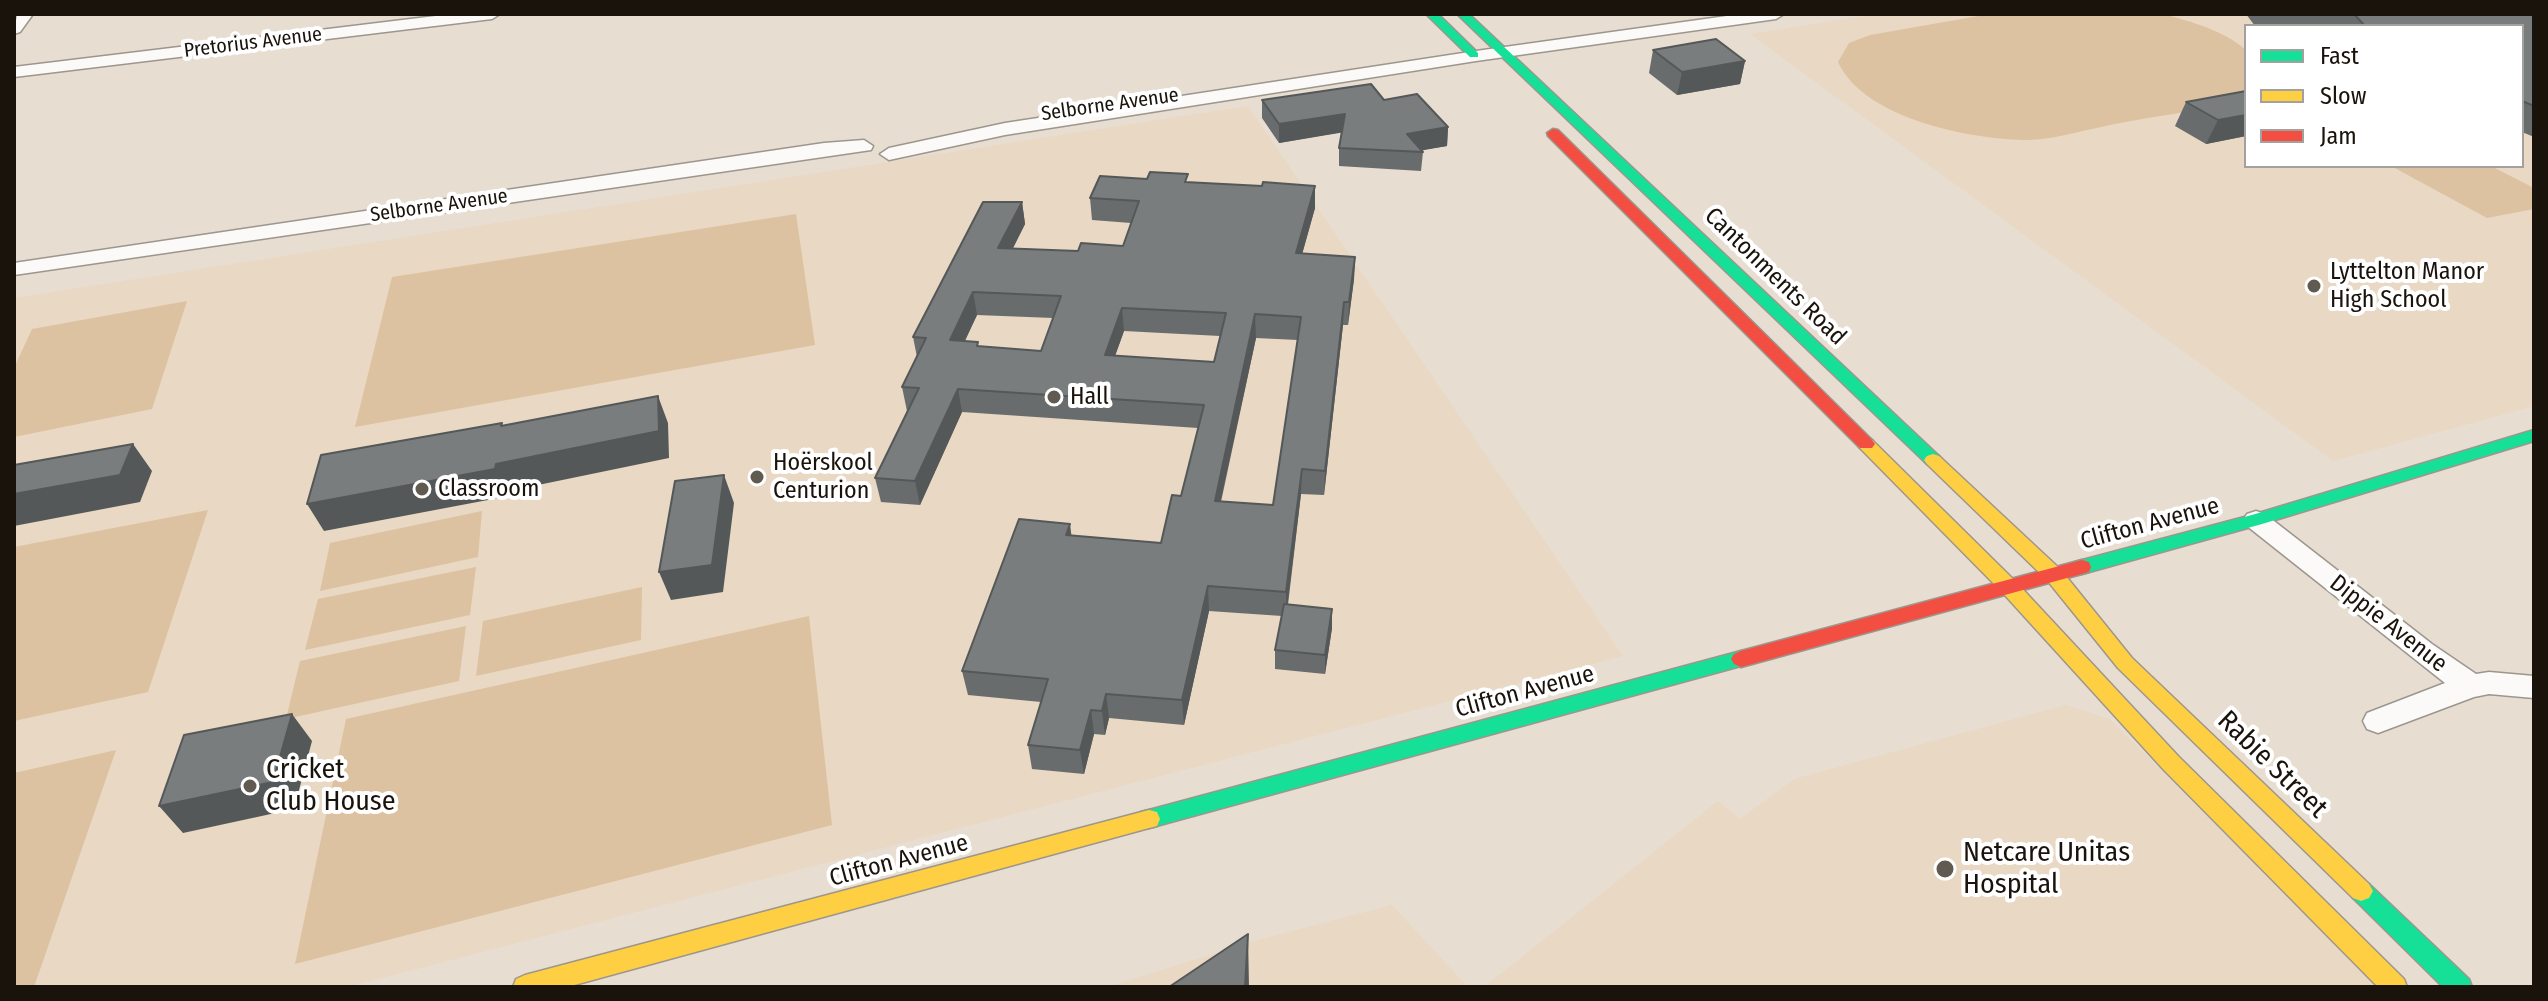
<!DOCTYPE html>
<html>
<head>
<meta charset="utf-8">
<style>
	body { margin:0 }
	#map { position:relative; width:2548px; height:1001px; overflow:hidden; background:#e7ddd1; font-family:"Fira Sans Condensed",sans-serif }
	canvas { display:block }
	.frame { position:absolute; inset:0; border:16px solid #19130b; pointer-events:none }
	.legend { position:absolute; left:2244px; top:24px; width:280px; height:144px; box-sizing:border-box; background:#fff; border:2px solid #a3a19d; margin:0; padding:10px 14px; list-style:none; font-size:24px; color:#19130b }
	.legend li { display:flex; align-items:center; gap:16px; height:40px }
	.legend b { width:40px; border:2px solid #a3a19d }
</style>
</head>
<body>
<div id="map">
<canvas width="2548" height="1001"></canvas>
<div class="frame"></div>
<ul class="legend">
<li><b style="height:10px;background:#16e098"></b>Fast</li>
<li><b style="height:10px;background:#ffcf43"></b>Slow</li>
<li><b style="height:10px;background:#f24e42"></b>Jam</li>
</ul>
</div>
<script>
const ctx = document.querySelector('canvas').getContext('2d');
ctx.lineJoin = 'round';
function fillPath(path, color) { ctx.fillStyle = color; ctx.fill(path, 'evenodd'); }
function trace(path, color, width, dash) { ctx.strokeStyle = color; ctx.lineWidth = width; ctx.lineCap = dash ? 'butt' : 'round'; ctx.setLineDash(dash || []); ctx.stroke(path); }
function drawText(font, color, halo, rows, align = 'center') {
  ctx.font = font + ' "Fira Sans Condensed",sans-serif'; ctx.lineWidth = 8; ctx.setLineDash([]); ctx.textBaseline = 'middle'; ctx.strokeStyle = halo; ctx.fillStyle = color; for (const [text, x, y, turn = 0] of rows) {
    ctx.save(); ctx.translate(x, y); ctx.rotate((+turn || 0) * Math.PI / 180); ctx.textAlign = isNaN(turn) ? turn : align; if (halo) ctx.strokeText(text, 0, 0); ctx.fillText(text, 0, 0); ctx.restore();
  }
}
fillPath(new Path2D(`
	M1878 14H2534V406L2333 461 1750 34ZM2246 26H2522V166H2246Z
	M1248 106 1623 656 347 987H14V298Z
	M2066 705 2110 719 2376 987H1484L1718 801 1740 819 1794 779Z
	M1392 905 1468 987H1107L1258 940Z`), '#e9d8c3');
fillPath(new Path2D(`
	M1990 14H2163C2192 22 2223 30 2246 50V97C2207 111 2160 115 2120 123 2091 128 2058 139 2029 140 1972 140 1864 119 1838 62L1849 43 1870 35Z
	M2391 166H2491L2534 188V209L2487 218Z
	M796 214 815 345 355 427 392 277Z
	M187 301 152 409 14 437V368L32 329Z
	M208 510 148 692 14 721V547Z
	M482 511 478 557 320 591 330 543Z
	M476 567 470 615 305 650 318 599Z
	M642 587 641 640 476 676 483 621Z
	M809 616 832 825 295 964 346 719Z
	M466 626 459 681 286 719 300 661Z
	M116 750 34 987H14V773Z`), '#dcc2a1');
const street = new Path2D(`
	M17 14H33L20 32 14 34Z
	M452 14H500L492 19 14 77V67Z
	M1741 14H1784L1776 19 1476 61 1005 135 889 160 880 154 889 148 1005 123 1476 51Z
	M864 140 873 146 871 150 14 275V263L824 143Z
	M2256 511 2265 514 2432 644 2476 674 2489 672 2534 676V698L2489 694 2474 697 2378 733 2367 729 2363 721 2367 713 2445 683 2247 526 2243 520 2247 514Z`);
const fast = new Path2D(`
	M1426 14H1438L1478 53V57H1470Z
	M1457 14H1469L1939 456 1942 460 1939 464H1927Z
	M2534 430V441L2262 524 2082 574 2075 572 2073 567 2075 562 2252 515Z
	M1741 651 1748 654 1751 659 1748 664 1149 828 1141 826 1138 819 1141 812 1149 810Z
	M2361 881 2369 884 2469 979 2472 987H2443L2353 898 2349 891 2353 884Z`);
const slow = new Path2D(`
	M1866 439 1872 440 2016 582 2179 757 2404 979 2407 987H2378L2163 769 2002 592 1860 448 1857 444 1860 440Z
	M1933 454 1939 456 2061 570 2132 658 2369 884 2373 891 2369 898 2361 901 2353 898 2118 668 2047 580 1927 464 1924 460 1927 456Z
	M1149 810 1157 812 1160 819 1157 826 1149 828 567 987H513L516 979 525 975Z`);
const jam = new Path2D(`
	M1553 129 1558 130 1872 440 1875 444 1872 448H1860L1548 136 1547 133Z
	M2082 560 2089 562 2091 567 2089 572 1741 667 1734 664 1731 659 1734 654 1741 651Z`);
trace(street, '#9d968d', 3);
trace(fast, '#9d968d', 3);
trace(slow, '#9d968d', 3);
trace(jam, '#9d968d', 3);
fillPath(street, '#fbfaf8');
fillPath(fast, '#16e098');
fillPath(slow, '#ffcf43');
fillPath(jam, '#f24e42');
fillPath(new Path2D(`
	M2246 14H2534V137L2522 132V26H2255Z
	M1653 50 1745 61 1740 84 1677 95 1649 73Z
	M2246 91V136L2206 144 2175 126 2186 102Z
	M1262 100H1384L1448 127 1447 146 1421 150 1423 152 1421 171 1339 166V148L1342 132 1279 143 1262 118Z
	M1188 182 1315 208 1302 254 1355 257 1354 279 1348 325H1343L1324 495 1301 494 1288 605 1332 609V628L1325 674 1275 669V650L1282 616 1209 611 1184 725 1109 718 1105 735 1094 734 1084 774 1032 769 1028 745 1041 702 968 695 962 671 1071 536 1161 543 1181 496 1198 428 962 412 920 505 881 502 875 478 907 411 902 387 917 357 913 337 1022 202 1025 224 1013 248 1078 251 1123 246 1131 223 1092 220 1090 198ZM977 315 1053 318 1041 351 979 346 965 341ZM1124 331 1220 336 1214 362 1115 356ZM1256 338 1298 340 1273 505 1221 502Z`), '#696c6c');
fillPath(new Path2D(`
	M1745 61 1740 84 1677 95 1682 72Z
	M1345 114V132L1279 143V124Z
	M2246 115V136L2206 144 2218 120Z
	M1448 127 1447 146 1413 152 1407 134Z
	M1315 186V208L1296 276V253Z
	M1022 202 1025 224 1002 270 998 248Z
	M1355 257 1354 279 1348 325 1349 302Z
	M973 292 977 315 954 363 950 340Z
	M1344 302 1343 325 1324 495 1325 471Z
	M1122 308 1124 331 1107 378 1105 355Z
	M1255 314 1256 338 1215 526V501Z
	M958 389 962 412 920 505 915 481Z
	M658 396 668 423 669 458 509 491V496L324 531 307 504Z
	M133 444 152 471 140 502 14 526V494Z
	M1302 469 1301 494 1286 616V592Z
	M724 475 734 503 723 592 671 600 659 572Z
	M1070 524 1073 548 1066 535Z
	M1208 586 1209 611 1184 725 1182 700Z
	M1332 609V628L1325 674V655Z
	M1106 694 1109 718 1105 735 1102 711Z
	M1091 710 1094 734 1084 774 1080 750Z
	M292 714 312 741 294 809 183 833 159 806Z
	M1248 934 1249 987H1245Z`), '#555858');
const building = new Path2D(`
	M2354 14H2534V106L2522 101V26H2365Z
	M1716 39 1745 61 1682 72 1653 50Z
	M1371 84 1384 100 1417 94 1448 127 1407 134 1423 152 1339 148 1345 114 1279 124 1262 100Z
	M2246 91V115L2218 120 2186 102Z
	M1150 172 1188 174 1185 182 1262 186 1263 182 1315 186 1296 253 1355 257 1349 302H1344L1325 471 1302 469 1286 592 1208 586 1182 700 1106 694 1102 711 1091 710 1080 750 1028 745 1048 679 962 671 1019 519 1070 524 1066 535 1161 543 1172 495 1181 496 1204 405 958 389 915 481 875 478 919 388 902 387 926 338 913 337 983 202H1022L998 248 1078 251 1081 243 1123 246 1139 201 1090 198 1100 176 1147 179ZM973 292 1061 296 1041 351 977 346 978 342 950 340ZM1122 308 1226 313 1214 362 1105 355ZM1255 314 1301 317 1273 505 1215 501Z
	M658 396 659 431 496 464 495 469 307 504 321 455 502 423 501 426Z
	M133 444 120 475 14 494V465Z
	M724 475 712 565 659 572 675 481Z
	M1284 604 1332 609 1325 655 1275 650Z
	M292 714 273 782 159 806 184 735Z
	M1248 934 1245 987H1169Z`);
fillPath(building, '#7a7d7d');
trace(building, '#555858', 2);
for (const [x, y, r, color] of [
	[2314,286,8,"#615a50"],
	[1054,397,8,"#615a50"],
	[757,477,8,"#615a50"],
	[422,489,8,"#615a50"],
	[250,786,8,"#615a50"],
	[1945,869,10,"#615a50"]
]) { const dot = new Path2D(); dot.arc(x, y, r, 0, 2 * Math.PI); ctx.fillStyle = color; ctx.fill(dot); trace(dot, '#fff', 3); }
drawText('20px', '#19130b', '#fff', [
	["Pretorius Avenue",253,43,-7],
	["Selborne Avenue",1110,105,-8],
	["Selborne Avenue",439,206,-8]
]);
drawText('24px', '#19130b', '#fff', [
	["Lyttelton Manor",2330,272],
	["High School",2330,300],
	["Hall",1070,397],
	["Hoërskool",773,463],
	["Centurion",773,491],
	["Classroom",438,489]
], 'left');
drawText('24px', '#19130b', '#fff', [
	["Cantonments Road",1775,277,44],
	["Clifton Avenue",2150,524,-15],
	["Dippie Avenue",2388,624,38],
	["Clifton Avenue",1525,692,-15],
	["Clifton Avenue",899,861,-15]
]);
drawText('28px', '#19130b', '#fff', [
	["Rabie Street",2272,765,44]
]);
drawText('28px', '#19130b', '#fff', [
	["Cricket",266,770],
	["Club House",266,802],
	["Netcare Unitas",1963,853],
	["Hospital",1963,885]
], 'left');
</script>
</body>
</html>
